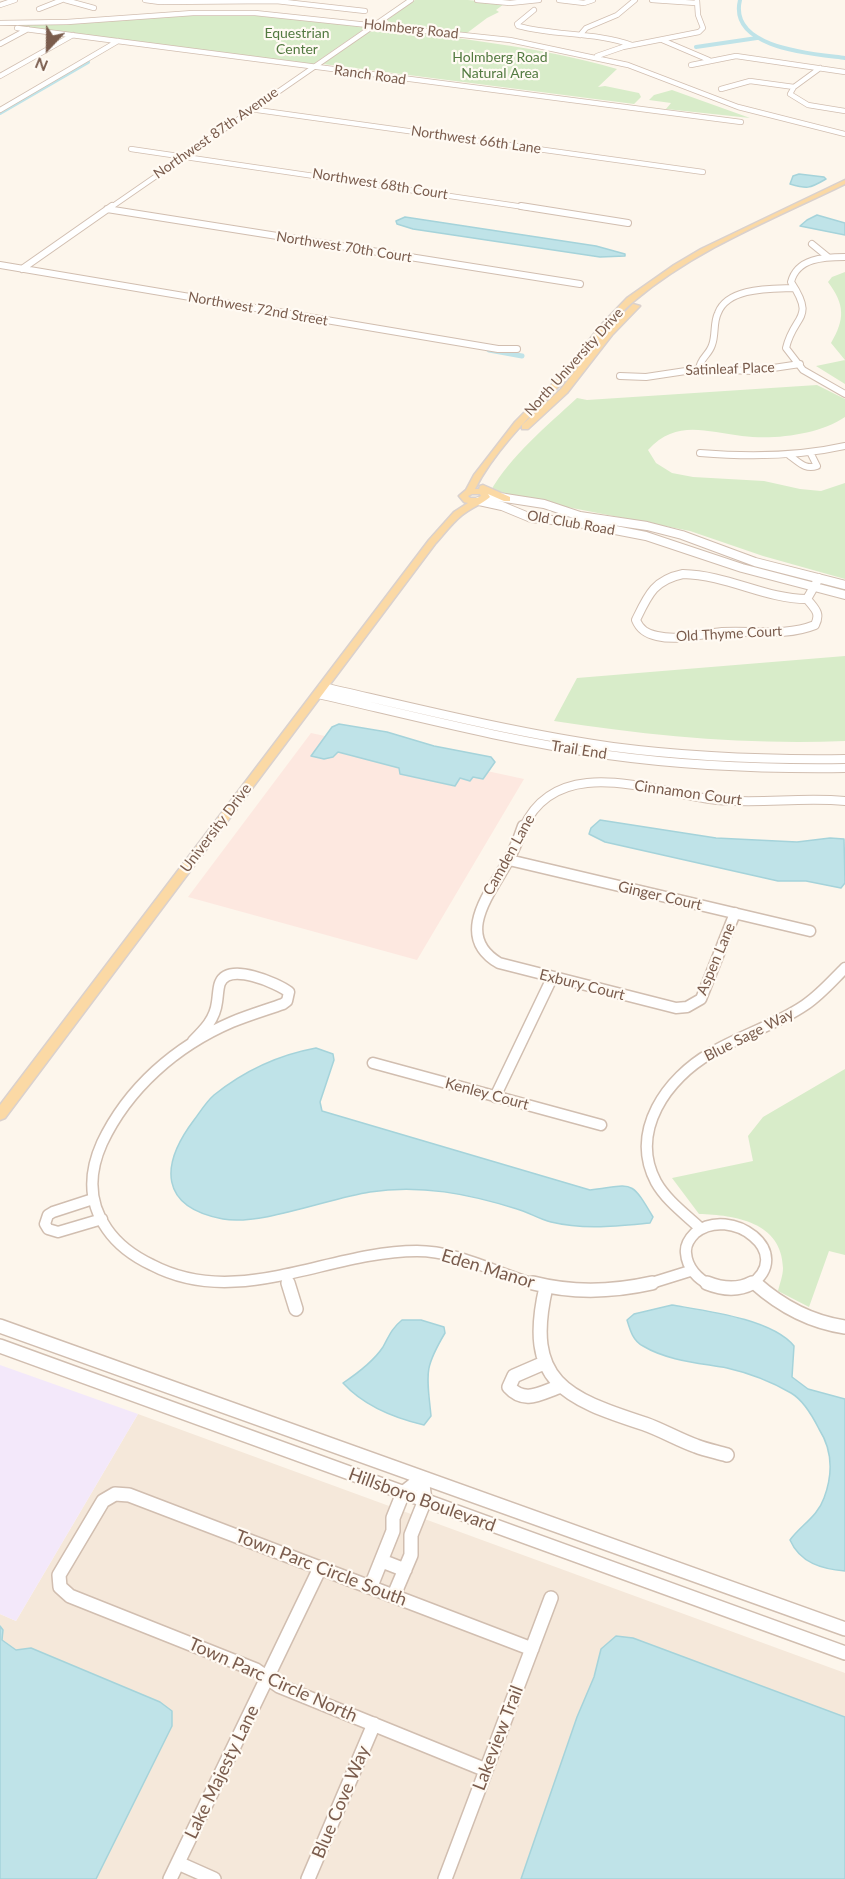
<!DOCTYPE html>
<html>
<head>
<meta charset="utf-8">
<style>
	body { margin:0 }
	#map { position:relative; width:845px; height:1879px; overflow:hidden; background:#fdf6ec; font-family:Lato,sans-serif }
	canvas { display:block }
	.north { position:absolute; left:18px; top:18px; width:60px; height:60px; -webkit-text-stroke:4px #fffaf3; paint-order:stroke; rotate:202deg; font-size:16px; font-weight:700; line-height:24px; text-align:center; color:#7a5c4d }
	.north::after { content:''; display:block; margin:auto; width:21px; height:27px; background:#7a5c4d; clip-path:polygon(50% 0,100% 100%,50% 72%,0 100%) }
</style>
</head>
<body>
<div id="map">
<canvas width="845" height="1879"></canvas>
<div class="north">N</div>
</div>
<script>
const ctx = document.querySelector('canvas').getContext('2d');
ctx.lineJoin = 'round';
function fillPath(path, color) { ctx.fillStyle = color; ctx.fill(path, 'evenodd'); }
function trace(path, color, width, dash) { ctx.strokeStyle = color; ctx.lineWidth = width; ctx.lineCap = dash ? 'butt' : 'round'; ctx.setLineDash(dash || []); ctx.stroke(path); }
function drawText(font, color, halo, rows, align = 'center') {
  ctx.font = font + ' Lato,sans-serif'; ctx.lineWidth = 4.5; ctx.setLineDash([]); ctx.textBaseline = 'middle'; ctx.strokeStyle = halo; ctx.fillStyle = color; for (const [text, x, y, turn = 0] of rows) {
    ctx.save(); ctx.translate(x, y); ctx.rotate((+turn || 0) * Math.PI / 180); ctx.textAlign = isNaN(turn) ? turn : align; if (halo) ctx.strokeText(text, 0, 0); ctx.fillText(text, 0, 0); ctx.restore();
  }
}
fillPath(new Path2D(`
	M138 1414 845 1673V1879H0V1614L16 1621Z`), '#f5e8da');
fillPath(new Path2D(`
	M311 733 524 779 417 960 188 897Z`), '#fde8e0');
fillPath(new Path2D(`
	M0 1365 138 1414 16 1621 0 1614Z`), '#f3e8fa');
fillPath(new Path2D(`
	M415 0H468L504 4 496 10 499 12 487 18 467 33 385 22H389L387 20Z
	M227 14 265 16 367 27 312 65 4 24 56 25 161 16Z
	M374 28C456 38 537 46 617 69L598 87 605 86 639 93 641 97 634 104 323 64Z
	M672 90 750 118 666 109 671 103 649 100 654 95Z
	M845 272V384L816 366 845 360 831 343C845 319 845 305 828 282L832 277Z
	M817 385 845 399V417C818 435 774 440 742 436 705 432 677 419 648 450L656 463 672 473 693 477 764 481 800 489 821 491 845 483V579L763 556 690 531 490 492C511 455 547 426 577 398L587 400Z
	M845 656V741C747 745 651 736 554 721L577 678Z
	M845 1069V1255L829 1251 809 1307 778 1291C780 1283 783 1275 783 1268 782 1222 735 1215 699 1214L672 1178 753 1161 748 1136 763 1117Z`), '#d8ecc9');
const water = new Path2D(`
	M799 174 824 177 826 179C809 189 807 189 790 184L793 176Z
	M817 215 845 223V235L800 226 807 220Z
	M405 217 596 246 625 254V256L600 257 413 229 397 224 396 221Z
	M339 724 387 732 434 746 491 757 495 762 483 779 473 777 470 781 460 778 455 786 400 774 399 768 338 752 333 757 324 759 311 756 332 727Z
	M600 820 716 838 797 842 830 838 844 839 845 883 841 888 806 881H778L605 842 589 834 591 828Z
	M316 1048 333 1054 334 1060 320 1102 322 1111 590 1190C633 1185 630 1178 653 1217L650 1223C617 1226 584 1230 551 1222 539 1219 528 1212 517 1209 469 1194 420 1184 370 1192 330 1198 260 1226 223 1219 159 1207 160 1165 194 1120 200 1112 206 1102 214 1095 244 1071 278 1055 316 1048Z
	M672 1305C707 1311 772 1319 794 1346L792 1377 808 1389 845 1399V1571C822 1569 800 1563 790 1540 800 1526 818 1516 824 1498 833 1474 833 1451 819 1429 813 1417 803 1400 791 1393 772 1382 749 1373 727 1368 700 1363 668 1361 643 1346 633 1341 630 1330 627 1320L634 1314Z
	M402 1320H421L444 1327 445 1333C423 1370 427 1374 431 1416L424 1425C394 1418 364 1406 343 1383 358 1373 373 1362 383 1347 389 1336 392 1328 402 1320Z
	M0 1626 3 1630 2 1640 16 1650 31 1648 160 1702 172 1711V1726L96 1879H0Z
	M616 1636 633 1638 845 1717V1879H521L577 1717 594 1677 601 1649Z`);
fillPath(water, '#bfe3e8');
trace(water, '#a5d3da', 1.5);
trace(new Path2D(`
	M740 0C728 49 815 54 845 58
	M696 47 757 38
	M0 113 88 62`), '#bfe3e8', 4);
trace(new Path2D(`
	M489 350 522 356`), '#bfe3e8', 5);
const minorFar4 = new Path2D(`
	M65 0 94 8
	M145 0 160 2 276 1 365 11
	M477 0 510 3 539 0
	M559 0 584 3 593 0
	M652 0 696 3
	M0 5 15 0
	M39 9 62 0
	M534 10 517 24 518 26C556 36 595 32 632 45
	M0 23 67 22 193 13H255L510 40 628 65 738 107 845 134
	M17 28 741 122
	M580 35 586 28 617 15 635 0
	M662 40 709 60
	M0 44 28 29
	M597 56 623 47 699 32 703 28 698 15 697 0
	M691 65 736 56 845 72
	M820 68 794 87 790 94 808 105 845 111
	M0 76 73 35
	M721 89 750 81 794 87
	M250 109 703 172
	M0 110 118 41
	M131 149 531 208
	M110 208 411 0`);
const minorFar3 = new Path2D(`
	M521 206 628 223
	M107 209 580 284
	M812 244 828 257
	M845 257C824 257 797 258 791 282 816 320 794 314 786 348L803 370 845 394
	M0 265 498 349H517
	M22 269 112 206
	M699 369C700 358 709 355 712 345 716 335 713 323 718 313 728 287 771 289 794 288
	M620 376 646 377 699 369 753 371 800 364
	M700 453C749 457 797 457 845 446
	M790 456C799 462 805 470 817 466L811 454`);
const minorFar2 = new Path2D(`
	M486 495 544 504 580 516 647 526 682 535 755 562 845 585
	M479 501 502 506 531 518 574 522 646 536 742 568 845 595
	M683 574C728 575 765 599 807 599 815 609 821 613 815 625 785 637 753 630 722 632 700 634 679 641 657 636 647 634 640 630 636 620 648 595 654 580 683 574Z
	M807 599 819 578
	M323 687C419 709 515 733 613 747 690 757 767 760 845 759
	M318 694C414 716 510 741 608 755 687 766 766 769 845 768
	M523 828C558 751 654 793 717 800 760 804 802 797 845 801`);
const minorFar1 = new Path2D(`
	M523 826C519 838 514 850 508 861 491 892 453 936 499 963L676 1008 687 1007 701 999 735 913
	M509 860 810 931
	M193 1041C205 1029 215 1019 217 1002 218 996 218 988 220 983 229 962 277 983 289 992L287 1001 283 1004C266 1010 249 1015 232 1022 176 1046 128 1088 102 1143 89 1172 88 1202 107 1229 118 1245 135 1257 152 1265 238 1310 328 1251 417 1251 459 1251 499 1275 539 1285
	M373 1063 601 1125
	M495 1097 552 978
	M93 1199 53 1212 48 1215 45 1224 48 1229 58 1232 102 1219
	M700 1228C685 1214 666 1200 656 1182 629 1131 667 1078 711 1053 741 1035 776 1025 805 1005 820 995 832 981 845 968
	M286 1276 289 1285
	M755 1283 757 1285
	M645 1285 690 1271
	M710 1285C698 1279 687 1268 686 1253 685 1245 689 1239 695 1233 730 1204 797 1253 750 1285`);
const minor = new Path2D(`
	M288 1283 296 1309
	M533 1283C572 1293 612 1292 652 1283
	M707 1283C722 1289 737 1291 752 1283
	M755 1283C782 1307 810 1322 845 1327
	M546 1287C524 1382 565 1398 645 1424 662 1430 679 1440 696 1446 706 1450 717 1452 727 1455
	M0 1326 845 1629
	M0 1346 845 1653
	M544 1363 514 1376 509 1387C525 1405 542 1392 561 1386
	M382 1561 405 1570
	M371 1586 393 1531V1518L403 1493 422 1478
	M394 1595 411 1555V1535L425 1500 422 1478
	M486 1770 279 1686 256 1670 70 1596 60 1587 59 1575 103 1501 115 1494 129 1495 532 1649
	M178 1863 214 1879
	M170 1879 320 1568
	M308 1879 374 1724
	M445 1879 551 1598`);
const major = new Path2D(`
	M845 180V184C773 219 696 249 634 301 607 323 590 355 565 380 534 412 496 448 475 489H479L480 486 483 485 510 497V501H504L488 494 490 497C482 504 471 508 462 515 452 523 444 534 435 544L5 1118 0 1120V1105L429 540 454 512 468 503 464 502 459 496 466 490 474 475 515 422 563 373 602 324 627 298 674 265 701 249ZM472 494H480L481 496 477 498H470L468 496Z
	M633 304 640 306 612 335 567 393 528 429H522V425L561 389 606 331Z`);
trace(minorFar4, '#d1beb0', 6);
trace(minorFar3, '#d1beb0', 8);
trace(minorFar2, '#d1beb0', 10);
trace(minorFar1, '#d1beb0', 13);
trace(minor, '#d1beb0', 16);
trace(major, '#dad1cd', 3);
trace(minorFar4, '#fff', 4.5);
trace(minorFar3, '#fff', 6);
trace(minorFar2, '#fff', 8);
trace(minorFar1, '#fff', 10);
trace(minor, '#fff', 13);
fillPath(major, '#fbd9a5');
drawText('14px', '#7a5c4d', '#fffaf3', [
	["Holmberg Road",411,29,6],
	["Ranch Road",370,75,8],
	["Northwest 87th Avenue",216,133,-35],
	["Northwest 66th Lane",476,140,8],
	["Northwest 68th Court",380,184,9],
	["Northwest 70th Court",344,247,9],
	["Northwest 72nd Street",258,309,10],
	["North University Drive",574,362,-48],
	["Satinleaf Place",730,369,-2],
	["Old Club Road",571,523,10],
	["Old Thyme Court",729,634,-3]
]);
drawText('14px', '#537a41', '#fffaf3', [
	["Equestrian",297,33],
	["Center",297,49],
	["Holmberg Road",500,57],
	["Natural Area",500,73]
]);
drawText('15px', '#7a5c4d', '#fffaf3', [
	["Trail End",579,750,9],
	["Cinnamon Court",688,793,8],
	["University Drive",216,828,-53],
	["Camden Lane",509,855,-61],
	["Ginger Court",660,896,13],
	["Aspen Lane",716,959,-67],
	["Exbury Court",582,985,14],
	["Blue Sage Way",749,1035,-27],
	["Kenley Court",487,1094,15]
]);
drawText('18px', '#7a5c4d', '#fffaf3', [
	["Eden Manor",488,1269,17],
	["Hillsboro Boulevard",422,1500,20],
	["Town Parc Circle South",321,1568,21],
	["Town Parc Circle North",273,1680,24],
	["Lakeview Trail",498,1738,-69],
	["Lake Majesty Lane",222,1772,-64],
	["Blue Cove Way",341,1802,-67]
]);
</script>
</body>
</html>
